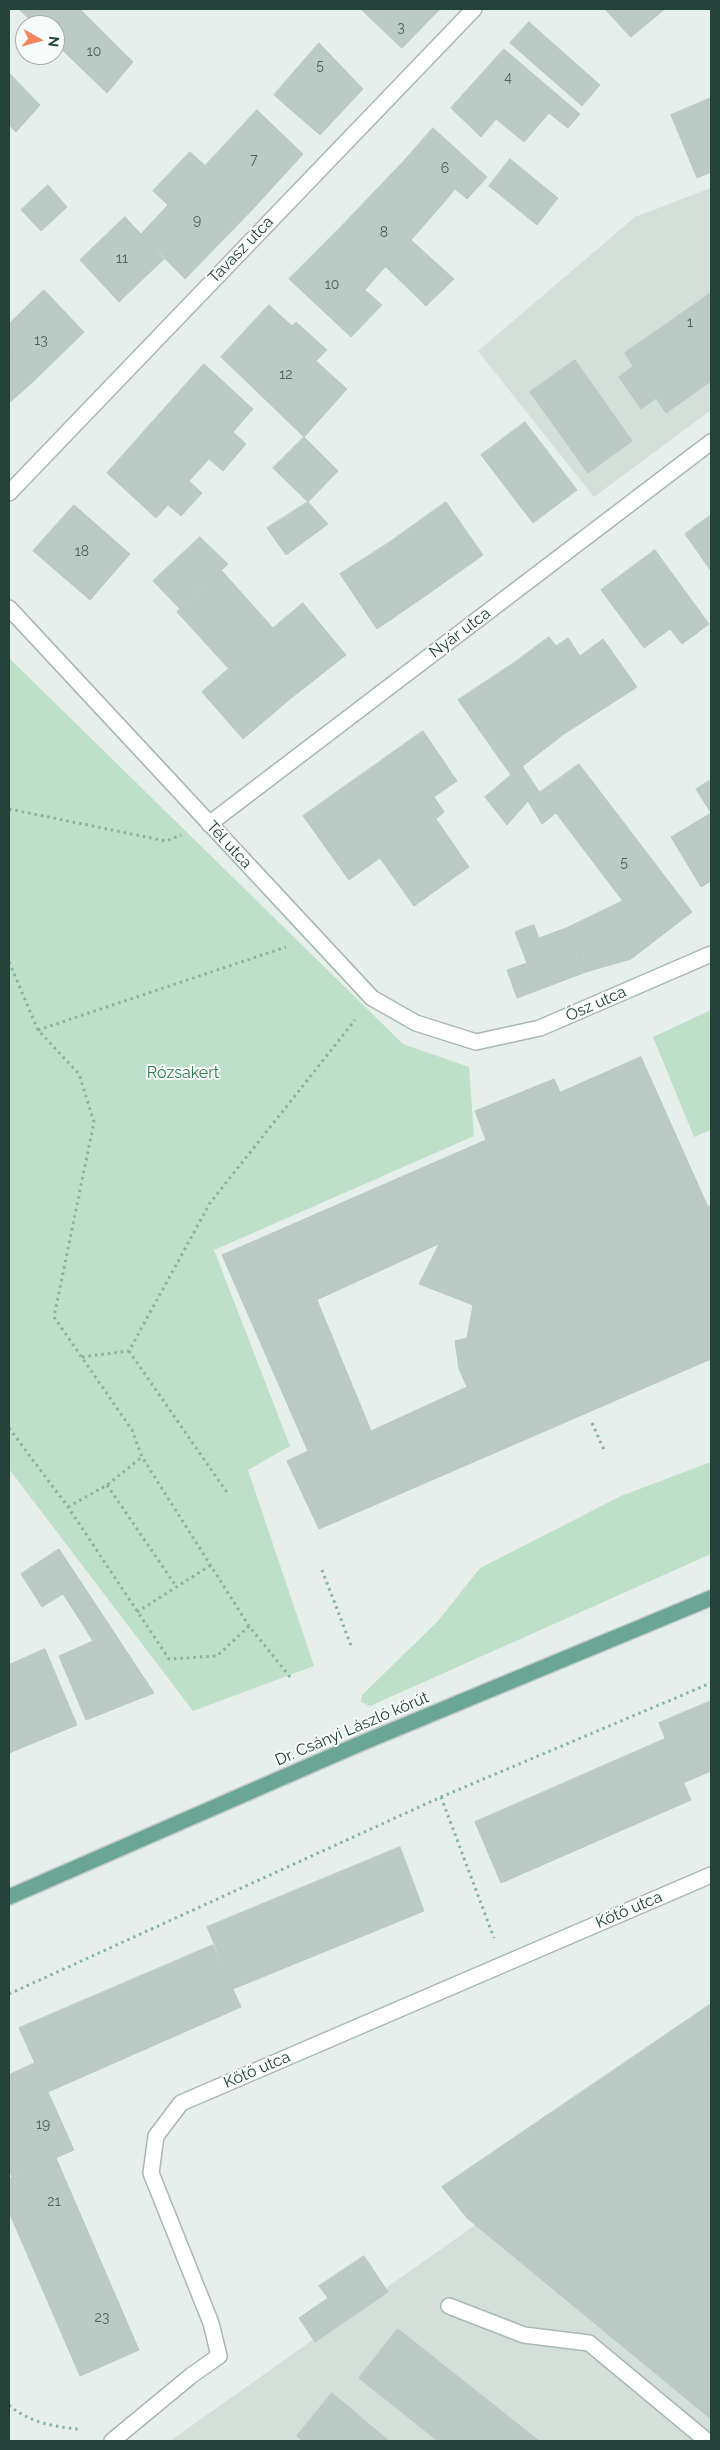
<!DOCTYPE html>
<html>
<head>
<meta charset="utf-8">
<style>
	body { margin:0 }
	#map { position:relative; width:720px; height:2450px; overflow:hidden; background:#e6efeb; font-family:Raleway,sans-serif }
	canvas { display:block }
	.frame { position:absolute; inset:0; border:10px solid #24423a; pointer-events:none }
	.north { position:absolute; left:15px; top:15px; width:50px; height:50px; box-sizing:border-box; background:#f7fbf9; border:1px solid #a3b1ad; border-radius:50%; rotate:97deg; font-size:14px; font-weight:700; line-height:20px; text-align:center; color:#24423a }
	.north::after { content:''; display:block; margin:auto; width:18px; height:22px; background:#f4845f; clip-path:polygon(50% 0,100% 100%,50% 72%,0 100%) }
</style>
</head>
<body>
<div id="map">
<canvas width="720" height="2450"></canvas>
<div class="frame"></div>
<div class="north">N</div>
</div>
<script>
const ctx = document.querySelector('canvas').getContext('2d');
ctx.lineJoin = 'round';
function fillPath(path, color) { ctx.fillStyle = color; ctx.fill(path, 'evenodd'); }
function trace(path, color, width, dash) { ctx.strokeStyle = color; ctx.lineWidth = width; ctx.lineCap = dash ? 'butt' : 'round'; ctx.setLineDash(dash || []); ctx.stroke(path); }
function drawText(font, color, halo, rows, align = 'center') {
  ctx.font = font + ' Raleway,sans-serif'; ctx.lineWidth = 4; ctx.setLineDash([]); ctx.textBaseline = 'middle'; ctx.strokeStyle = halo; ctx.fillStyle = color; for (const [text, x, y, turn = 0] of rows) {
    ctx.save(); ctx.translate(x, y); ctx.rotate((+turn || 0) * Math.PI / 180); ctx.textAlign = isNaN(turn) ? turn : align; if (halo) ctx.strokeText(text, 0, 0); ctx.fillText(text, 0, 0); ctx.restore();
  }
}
fillPath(new Path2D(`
	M711 188V410L594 497 478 351 635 217Z
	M711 2058V2441H170Z`), '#d4dfda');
fillPath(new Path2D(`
	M9 658 403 1044 469 1067 474 1136 214 1250 290 1446 248 1470 314 1666 193 1711 9 1469Z
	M711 1010V1130L694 1137 653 1037Z
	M711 1462V1554L370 1706 361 1702 362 1695 438 1621 480 1568 621 1496Z`), '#bfe0c8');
const building = new Path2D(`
	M19 9H80L133 62 107 93 55 43V25H36Z
	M361 9H440L402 48Z
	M605 9H665L631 37Z
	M529 22 600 85 582 106 510 43Z
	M319 43 363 89 320 135 274 95Z
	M504 49 580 114 568 128 549 113 524 142 496 119 481 137 451 108Z
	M9 73 40 105 16 132 9 125Z
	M711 98V172L697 178 671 115Z
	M257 110 303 154 253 209 205 166Z
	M433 128 487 177 467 199 455 189 446 200 404 161Z
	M190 152 253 209 185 279 141 234 168 205 153 191Z
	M510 159 558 198 537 225 489 186Z
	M404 161 446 200 411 240 454 279 426 306 343 225Z
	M48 185 67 207 41 231 21 210Z
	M125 217 164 259 119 302 80 260Z
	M343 225 385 267 365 290 382 305 351 337 289 279Z
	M44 290 84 332 35 380 9 351V324Z
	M711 293V381L666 413 656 398 641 409 619 377 633 366 625 353Z
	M269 305 292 326 296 322 327 350 316 361 347 389 304 437 221 357Z
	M9 351 35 380 9 403Z
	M575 360 632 441 588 473 530 392Z
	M204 364 253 409 233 432 246 444 223 471 209 459 189 481 202 493 181 516 168 505 156 518 107 473Z
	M525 422 577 490 533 523 481 455Z
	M304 437 338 471 308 502 273 468Z
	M308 502 328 524 286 555 267 528Z
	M446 502 483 555 428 594 390 542Z
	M74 505 130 554 90 600 33 551Z
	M711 515V571L685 534Z
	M200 537 228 564 180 609 153 581Z
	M390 542 428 594 377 629 340 574Z
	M655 550 709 624 682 644 670 629 644 648 601 590Z
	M221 570 273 628 252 646 201 590Z
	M201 590 252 646 249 651 229 669 177 612Z
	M303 603 346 655 290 699 249 651 252 646Z
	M549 637 556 646 568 638 580 656 603 639 637 687 564 734 514 663Z
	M249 651 290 699 243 739 202 692Z
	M514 663 564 734 511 775 458 700Z
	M423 731 457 781 434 797 444 812 436 819 469 867 414 906 380 858 349 880 303 816Z
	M579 764 692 912 631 959 611 934 632 913 556 813 542 824 528 801Z
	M522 766 540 793 528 801 507 825 485 797Z
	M711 780V881L701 887 671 837 711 813 696 789Z
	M623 901 632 913 611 934 631 959 586 972 569 927Z
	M534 925 539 938 569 927 586 972 517 998 507 970 527 963 515 932Z
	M641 1057 708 1207 711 1205V1359L319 1529 287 1461 308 1451 222 1255 486 1140 475 1111 554 1079 560 1092ZM439 1244 419 1284 473 1305 467 1338 455 1341 459 1369 467 1387 371 1431 317 1300Z
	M59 1549 94 1602 76 1614 63 1594 42 1607 21 1574Z
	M94 1602 154 1693 86 1720 59 1656 93 1641 76 1614Z
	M45 1649 77 1725 9 1753V1665Z
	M711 1701V1771L683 1783 659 1723Z
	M665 1739 691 1800 501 1883 475 1822Z
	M400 1847 424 1911 233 1989 207 1927Z
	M213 1945 241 2007 48 2092 19 2028Z
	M711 2004V2045L467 2218 442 2187Z
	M711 2045V2419L467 2218Z
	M35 2063 74 2150 12 2177 9 2170V2075Z
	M56 2158 139 2350 80 2376 9 2212V2179Z
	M364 2256 388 2292 315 2342 299 2318 328 2298 319 2286Z
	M398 2329 539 2441H438L359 2378Z
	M332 2393 389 2441H303L297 2436Z`);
fillPath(building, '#bbcac4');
trace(building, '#b8c9c2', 1);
const lane = new Path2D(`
	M449 2306 524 2335 589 2343 707 2441`);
const street = new Path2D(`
	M9 493 474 9
	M9 608 372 998 416 1023 476 1042 540 1028 711 954
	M209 824 711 442
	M112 2441 192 2375 219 2356 211 2323 151 2173 156 2136 181 2103 711 1875`);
const primary = new Path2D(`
	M9 1897 357 1745 711 1598`);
trace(lane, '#a8b8b2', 18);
trace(street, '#a8b8b2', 18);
trace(primary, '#c2cac8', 18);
trace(new Path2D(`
	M9 809 166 841 181 835
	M9 962 38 1030 79 1074 94 1122 54 1317 132 1430 142 1457 249 1626 290 1677
	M38 1030 286 947
	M129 1351 228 1494
	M82 1357 129 1351 210 1203 355 1020
	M592 1423 605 1452
	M9 1428 68 1507 169 1659 217 1656 249 1626
	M107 1485 176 1586
	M68 1507 107 1485 142 1457
	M322 1570 352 1648
	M137 1612 211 1565
	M441 1797 494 1938
	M9 1994 441 1797 711 1683
	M9 2405C28 2422 54 2427 79 2429`), '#86b3a5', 3, [2.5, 4]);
trace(lane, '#fff', 15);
trace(street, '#fff', 15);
trace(primary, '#6aa596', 15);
drawText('14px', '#4a645c', null, [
	["3",401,28],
	["10",94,52],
	["5",320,66],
	["4",508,78],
	["7",254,160],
	["6",445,169],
	["9",197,221],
	["8",384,233],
	["11",122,259],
	["10",332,285],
	["1",690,323],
	["13",41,341],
	["12",286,375],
	["18",82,552],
	["5",624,863],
	["19",43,2125],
	["21",54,2202],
	["23",102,2318]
]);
drawText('16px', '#24423a', '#f7fbf9', [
	["Tavasz utca",241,250,-46],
	["Nyár utca",460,633,-37],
	["Tél utca",229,845,47],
	["Ősz utca",596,1004,-24],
	["Dr. Csányi László körút",352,1729,-23],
	["Kötő utca",629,1910,-23],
	["Kötő utca",257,2070,-23]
]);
drawText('16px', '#2d7a4b', '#f7fbf9', [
	["Rózsakert",183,1073]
]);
</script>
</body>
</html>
